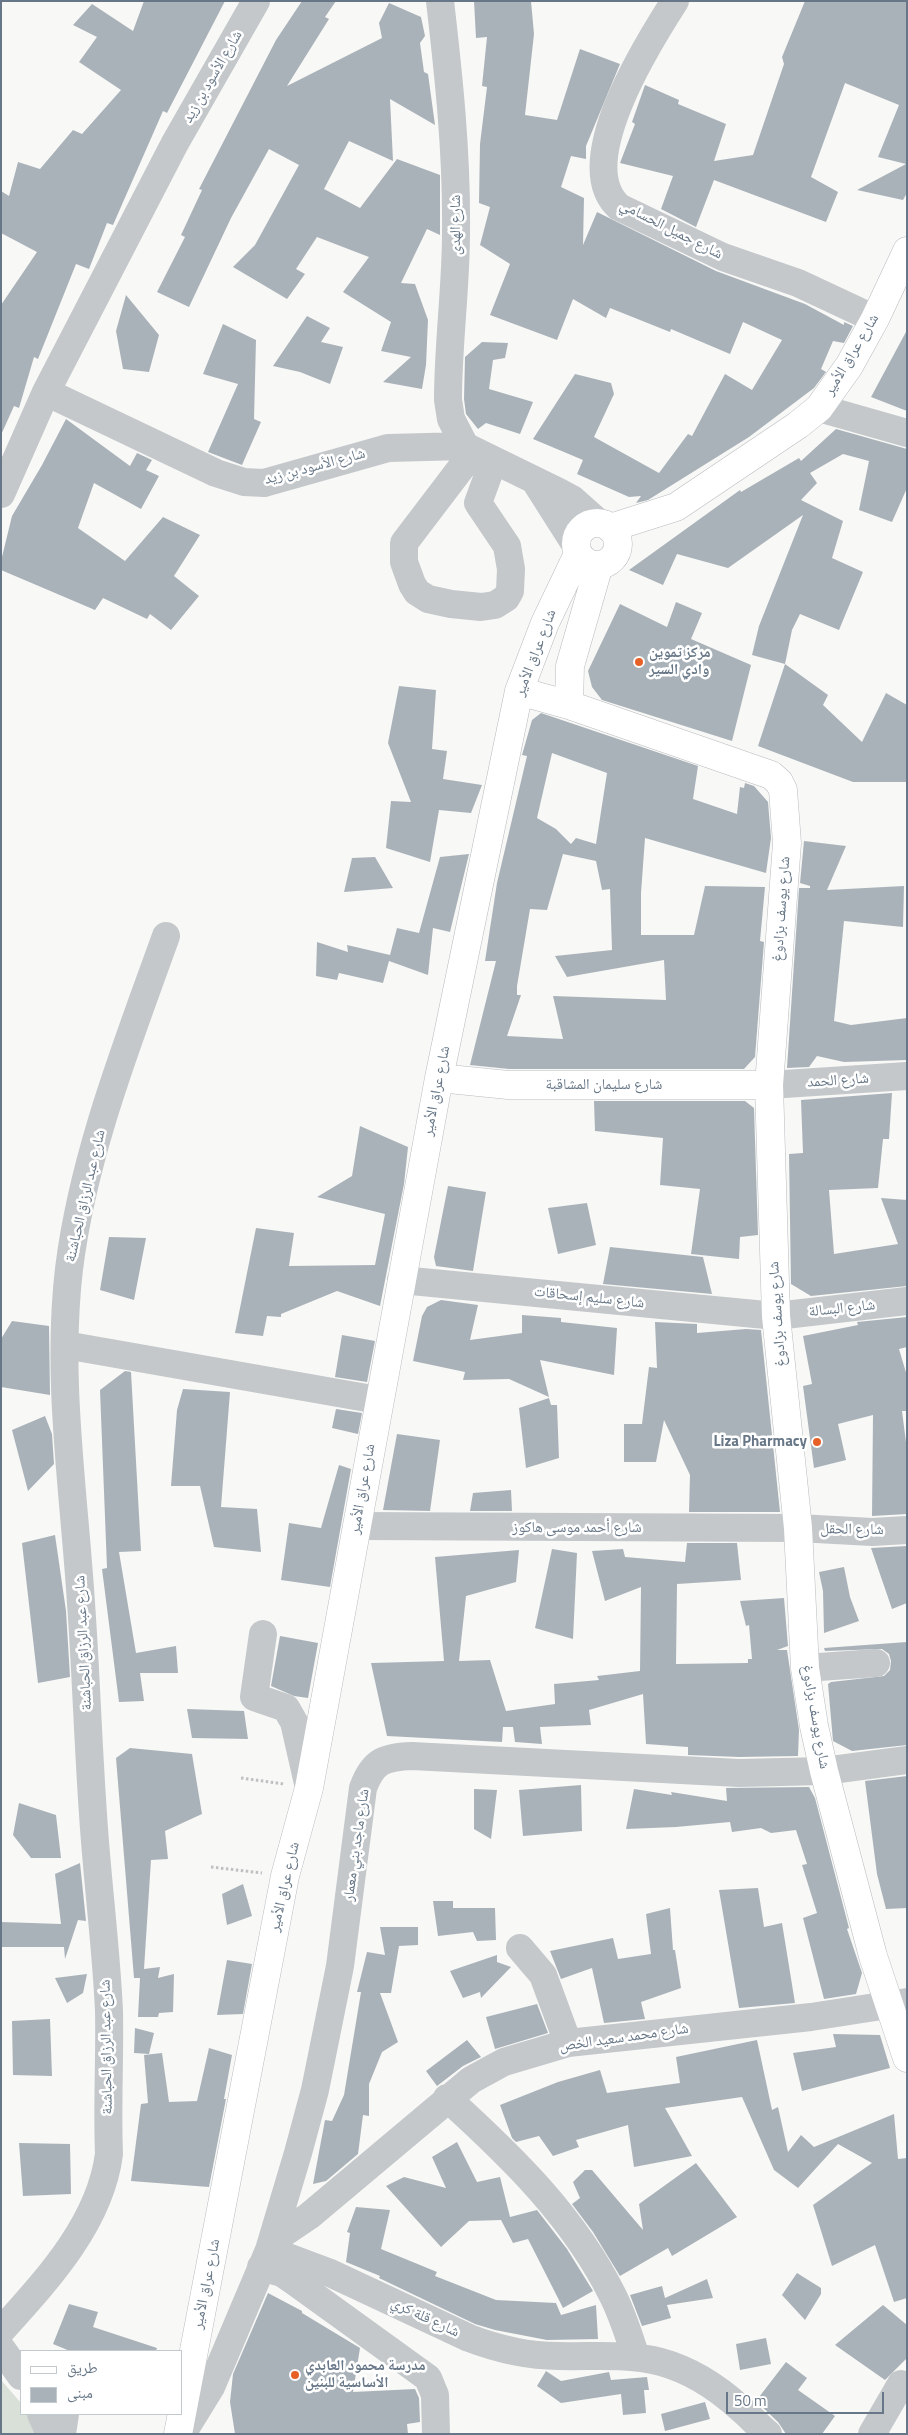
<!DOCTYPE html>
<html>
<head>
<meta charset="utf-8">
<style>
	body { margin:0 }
	#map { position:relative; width:908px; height:2435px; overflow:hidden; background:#f8f8f6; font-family:"Titillium Web","Noto Naskh Arabic",sans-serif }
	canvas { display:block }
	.frame { position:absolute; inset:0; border:2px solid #677787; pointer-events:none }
	.legend { position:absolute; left:20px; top:2350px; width:162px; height:65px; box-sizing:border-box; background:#fff; border:1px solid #c2c9cf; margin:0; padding:6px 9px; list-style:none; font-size:15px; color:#677787 }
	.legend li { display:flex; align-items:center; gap:10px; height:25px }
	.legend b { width:25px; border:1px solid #c2c9cf }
	.scale { position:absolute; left:726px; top:2392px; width:158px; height:22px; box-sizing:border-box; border:2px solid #677787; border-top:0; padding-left:6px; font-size:15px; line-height:18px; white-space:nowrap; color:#677787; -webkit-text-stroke:4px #fff; paint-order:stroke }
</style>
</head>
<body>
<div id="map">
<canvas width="908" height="2435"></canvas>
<div class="frame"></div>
<ul class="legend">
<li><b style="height:6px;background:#fff"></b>طريق</li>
<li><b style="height:14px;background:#aab2b9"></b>مبنى</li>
</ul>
<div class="scale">50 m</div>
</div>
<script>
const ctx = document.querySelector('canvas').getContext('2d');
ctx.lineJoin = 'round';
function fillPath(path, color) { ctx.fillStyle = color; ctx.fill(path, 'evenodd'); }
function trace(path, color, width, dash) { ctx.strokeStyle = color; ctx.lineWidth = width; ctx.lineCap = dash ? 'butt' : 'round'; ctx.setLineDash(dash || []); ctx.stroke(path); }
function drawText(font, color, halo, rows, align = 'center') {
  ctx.font = font + ' "Titillium Web","Noto Naskh Arabic",sans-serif'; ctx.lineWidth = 5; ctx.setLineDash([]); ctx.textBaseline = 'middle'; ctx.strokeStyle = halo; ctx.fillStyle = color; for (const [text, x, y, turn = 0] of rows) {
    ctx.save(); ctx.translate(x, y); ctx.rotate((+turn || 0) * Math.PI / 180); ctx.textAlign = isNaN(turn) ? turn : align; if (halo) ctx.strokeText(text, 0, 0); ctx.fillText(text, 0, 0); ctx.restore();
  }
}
fillPath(new Path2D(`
	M1 2380 21 2403V2414H28L38 2434H1Z`), '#d9e0d7');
fillPath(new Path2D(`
	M144 1H225L167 113 163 111 113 225 107 223 89 269 76 264 38 359 34 357 19 408 14 406 1 435V305L37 252 1 233V191L9 196 18 162 40 169 73 130 82 134 121 90 79 62 97 37 73 25 92 4 133 31Z
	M302 1H336L325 17 329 19 287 86 382 38 379 23 389 3 421 17 425 36 420 43 424 72 428 74 435 125 390 99 393 161 349 141 324 189 360 208 397 159 440 175V235L427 229 401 283 415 284 428 320 426 365 422 389 383 382 411 357 381 351 391 322 343 292 369 257 317 237 296 269 305 274 287 299 233 267 255 245 299 165 269 149 231 218 189 307 157 292 185 237 181 235 202 190 199 189 276 40Z
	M474 1H531L534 34 525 115 557 120 580 49 620 64 586 146V159L571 156 561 187 584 198 583 245 597 212 716 271 805 304 844 325V322L853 326 844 343 833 341 821 369 826 372 814 388 749 437 648 500 636 503 641 496 629 497 577 474 583 460 533 439 575 374 611 383 614 394 594 437 659 473 688 434 692 436 725 374 752 390 782 340 743 322 730 354 671 329 670 332 610 308 606 318 573 299 557 340 490 315 510 264 480 245 490 207 479 203 480 144 487 87 482 86 487 37 476 38Z
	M805 1H907V193L903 200 857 190 906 164 878 157 899 105 845 83 811 177 838 192 826 222 714 180 696 227 661 209 673 176 620 163 635 124 632 122 645 85 679 100 678 104 726 124 714 161 753 155 784 64 782 57Z
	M126 295 159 335 149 372 123 369 116 331Z
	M307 316 330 328 321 342 343 347 330 384 300 372 273 366Z
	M223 324 256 340 254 419 261 422 242 465 208 452 238 384 203 374Z
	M907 330V411L871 397Z
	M482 342 508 343 505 358 493 360 489 389 533 402 520 434 486 423 478 429 466 414 464 399 465 357Z
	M66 419 130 466 137 453 152 460 146 470 159 476 141 509 94 483 78 528 125 561 163 517 200 535 174 576 199 596 171 630 150 614 147 619 103 598 95 610 1 570V561L12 516 42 465Z
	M836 429 907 449V488L892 522 859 510 869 461 843 454 810 473 817 483 801 500 843 521 832 558 863 572 839 630 800 614 792 630 785 664 752 655 759 626 803 515 728 568 677 554 663 585 629 570 740 490 741 492 799 458 801 461Z
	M676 602 702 613 691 639 751 665 732 741 602 700 592 687 588 671 620 604 667 627Z
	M785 664 828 695 823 705 862 742 886 693 907 705V782H853L758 746Z
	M399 686 436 690 432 749 447 751 443 779 482 785 471 813 439 810 430 862 386 848 391 801 411 802 388 743Z
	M541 713 698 766 693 799 737 814 740 787 744 788 745 783 754 786 768 802 771 838 766 873 645 838 641 893V935H694L705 886 765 887 760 941 764 942 755 1057 744 1069H509L470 1065 496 961H485L497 883 527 756 522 755 532 720ZM552 753 607 773 596 844 576 838 571 844 556 829 537 818ZM563 854 596 861 602 890 610 889 612 950 555 956 567 977 664 960 666 1000 553 996 563 1039 507 1036 521 995H517V986L530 909 547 910Z
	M804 841 846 846 827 890 904 886 903 927 844 921 834 1021 851 1025 907 1018V1060L844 1062 817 1056 809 1067 787 1068 799 888H810V886L800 883Z
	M469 854 450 932 433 928 428 975 389 961 383 983 339 973 337 980 316 976 317 942 348 952 347 945 390 955 397 928 419 933 440 857Z
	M375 857 393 888 344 892 352 858Z
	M892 1093 889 1139H883L878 1188 829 1190 834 1254 898 1244 881 1198 907 1200V1286L811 1296 791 1284 789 1154 803 1153 801 1100Z
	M594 1101H745L754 1108 758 1235 740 1237 739 1259 691 1254 700 1189 660 1185 663 1138 595 1131Z
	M360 1126 408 1147 404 1184 380 1306 337 1291 281 1314V1317L267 1316 263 1336 235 1333 256 1228 294 1233 289 1266 375 1265 385 1214 317 1197 352 1176Z
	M448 1186 486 1192 473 1271 436 1266 434 1257Z
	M587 1203 596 1245 558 1254 548 1208Z
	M109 1237 146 1238 134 1300 100 1290Z
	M610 1247 703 1257 712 1294 603 1284Z
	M441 1300 478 1305 470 1340 522 1333V1315L561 1318V1322L617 1328 614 1375 540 1360 549 1397 509 1379 463 1380 465 1372 413 1361 422 1316 427 1307Z
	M907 1317V1347L899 1349 907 1376V1411H902L907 1450V1514L872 1516 873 1415 838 1424 846 1460 814 1468 803 1386 812 1384 803 1336 858 1325 857 1322Z
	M12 1321 49 1326 50 1395 1 1387V1339Z
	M655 1322 697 1324V1333L746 1329 761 1330 780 1512H689L690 1475 664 1420 656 1462H624V1424H642L649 1367 657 1368Z
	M342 1335 375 1341 367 1382 335 1377Z
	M125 1371 131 1372 141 1551 119 1552 136 1653 176 1646 178 1673H140L144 1701 119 1702 102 1569 107 1568 100 1390Z
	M183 1389 230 1392 221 1507 257 1509 261 1552 214 1547 200 1486H171L177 1410Z
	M549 1398 551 1405H557L559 1458 526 1468 519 1408Z
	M336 1409 362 1413 358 1434 332 1428Z
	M45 1416 52 1434 54 1464 28 1491 12 1430Z
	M397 1434 440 1440 430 1511 383 1510Z
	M339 1465 351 1469 330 1587 281 1580 289 1523 321 1528Z
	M511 1490 512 1511H470L473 1493Z
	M55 1535 66 1611 70 1677 38 1683 22 1543Z
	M687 1543H737L741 1580 677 1584 676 1664 748 1663V1659H752L749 1625 746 1626 740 1601 784 1598 788 1646 777 1650H787L799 1730 798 1756 739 1757 688 1755V1747L646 1744 643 1694 589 1710 591 1725 540 1727 542 1744 515 1742 513 1727H503L502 1742 387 1736 371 1663 444 1661 435 1557 519 1550 516 1582 466 1596 459 1661 490 1660 506 1711 555 1704 554 1684 599 1680 597 1676 640 1671 641 1587 605 1601 592 1551 623 1549 625 1557 685 1562Z
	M907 1546V1603L892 1609 871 1548Z
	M552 1549 577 1553 573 1639 535 1628Z
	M844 1567 850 1597 859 1621 824 1633 823 1591 819 1572Z
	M280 1636 318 1643 308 1698 294 1696 271 1686Z
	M907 1642V1745L852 1751 833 1741 828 1684 831 1682 884 1676 890 1670 891 1661 889 1654 882 1649 825 1651 824 1648Z
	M187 1709 244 1711 248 1739 192 1738Z
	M130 1748 192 1754 202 1814 165 1831 168 1859 151 1860 144 1969 160 1967 158 1978 174 1974 173 2012 159 2013 158 2017H138L140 1978H134L116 1758Z
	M907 1776V1908L886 1909 877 1874 865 1781Z
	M581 1785 582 1831 523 1836 519 1790Z
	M809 1787 815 1798 849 1928 847 1929 862 1973 856 1994 824 1999 803 1918 817 1913 802 1865 807 1864 796 1830 771 1833 761 1828 732 1832 730 1822 676 1827 626 1829 634 1789 672 1795 671 1792 727 1801 726 1788Z
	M474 1789 497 1790 491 1839 474 1829Z
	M19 1803 56 1815 61 1858H31L13 1835Z
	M80 1863 86 1921 78 1920 65 1959 64 1947H1V1922L61 1924 55 1874Z
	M243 1884 252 1916 227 1925 222 1894Z
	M758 1888 764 1927 782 1923 795 2003 739 2008 719 1890Z
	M433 1901H453V1908H495L496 1940 477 1941 473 1932 438 1936Z
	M670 1908 673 1950H675L681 1988 641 2002 645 2019 604 2023 592 1968 561 1979 550 1951 613 1938 618 1959 651 1954 646 1914Z
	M380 1927H418V1945L399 1946 391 1993H380L398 2042 382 2052 369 2084V2116L363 2115 358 2154 326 2181 313 2184 325 2120 332 2121 344 2095 361 1992H357L367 1952 385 1955Z
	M497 1955V1962L511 1967 481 1998 480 1992 463 1998 450 1971Z
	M227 1960 252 1964 243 2014 217 2015Z
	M87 1974 83 1993 67 2003 55 1978Z
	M537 2004 548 2033 495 2049 486 2017Z
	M50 2019 52 2076 13 2075 12 2021Z
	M135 2028 154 2033 149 2054 134 2053Z
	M833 2034 880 2035 890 2068 802 2091 793 2053 836 2047Z
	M467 2040 481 2057 463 2066 437 2086 426 2071Z
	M757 2040 772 2110 778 2107 788 2152 801 2135 814 2147 894 2114 898 2159 907 2158V2298L894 2302 875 2245 832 2266 813 2205 872 2163 838 2144 798 2188 774 2170 742 2097 665 2108 692 2156 634 2167 628 2125 576 2140 579 2147 553 2156 539 2136 516 2142 512 2138 500 2105 558 2082 600 2070 607 2093 680 2083 676 2057Z
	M209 2048 232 2055 224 2099H226L209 2187 131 2181 141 2104 148 2103 144 2055 162 2053 169 2102 197 2101Z
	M457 2142 477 2182 500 2177 510 2217 537 2210 567 2249 593 2291 563 2308 528 2239 513 2243 501 2220 469 2221 441 2247 386 2186 404 2177 446 2188 432 2157Z
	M19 2143 70 2144 71 2194 23 2196Z
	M696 2163 737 2217 672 2256 668 2248 620 2276 593 2232 572 2204 580 2198 573 2182 585 2170H592L643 2230 639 2204Z
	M356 2207 390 2210 381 2249 437 2272 435 2276 496 2300 556 2303 561 2315 596 2305 598 2339 547 2340 495 2330 475 2324 379 2278 380 2276 346 2262 350 2233 347 2232Z
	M797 2273 821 2288V2294L805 2320 782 2295Z
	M707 2279 713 2298 667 2305 671 2318 642 2326 630 2295 662 2286 665 2298Z
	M268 2293 302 2311V2313L360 2348 353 2392 415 2389 419 2398 420 2422 407 2424 408 2434H235L230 2402 233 2374Z
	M69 2304 98 2312 93 2327 157 2348 156 2351H70L53 2344Z
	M883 2305 907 2325V2358L885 2380 835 2345Z
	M766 2338 771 2364 740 2370 736 2344Z
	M786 2362 807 2378 798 2390 835 2416 822 2434H786L778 2422 756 2401Z
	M546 2371 561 2381 609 2372 611 2380 647 2377 649 2390H644L646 2413 623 2415 621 2394 561 2403 537 2386Z
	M705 2402 710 2419 665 2431 661 2414Z`), '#aab2b9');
const major = new Path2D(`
	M576 544a21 21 0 1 1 42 0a21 21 0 1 1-42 0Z
	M610 528 676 507 798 425 819 408 849 366 875 319 907 251
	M519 691 569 705 771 775 779 782 783 790 787 843 769 1085 776 1316 798 1528 805 1668 814 1726 824 1771 873 1956 907 2058
	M569 705 570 666 599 565
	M439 1078 508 1085H769
	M178 2434 285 1876 309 1788 439 1078 519 691 545 623 578 554`);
trace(major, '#b7bbbf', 29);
trace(new Path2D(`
	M241 1778 284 1784
	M211 1867 262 1873`), '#bec0c3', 3, [2.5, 2.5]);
trace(new Path2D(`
	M440 1C449 78 457 155 456 233 456 288 448 344 448 400L451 419 465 446
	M675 1C648 43 571 164 619 207L723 257 798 283 875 319
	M46 392 216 473 244 482 264 483 388 448 465 446 559 492 572 499 599 523
	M819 408 907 433
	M474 451 404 543V562L412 584 417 592 428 599 451 604 481 607 495 605 506 598 510 591 511 569 507 546 478 503 493 462
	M535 481 575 544
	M1 494 46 392 175 143 256 1
	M769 1085 907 1076
	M401 1280 776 1316 907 1301
	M65 1345 378 1400
	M357 1526 798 1528 872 1532 907 1530
	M263 1634 254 1697 286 1708 294 1722 309 1788
	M805 1668 876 1663
	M520 1948 543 1975 568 2043
	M447 2098C512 2157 574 2217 613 2296 623 2316 629 2336 636 2357
	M272 2241 309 2216 471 2080 504 2062 568 2043 811 2017 907 2002
	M269 2250 328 2272 469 2338C498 2349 527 2356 558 2356 592 2357 628 2353 661 2362 690 2370 718 2388 740 2408 750 2416 758 2426 768 2434
	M261 2267 282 2273 295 2282 428 2378 435 2395 436 2434
	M1 2331C46 2281 100 2224 109 2154 107 2107 110 2059 109 2011 106 1945 97 1879 93 1814 88 1743 86 1673 81 1603 74 1492 56 1379 69 1269 83 1155 128 1042 166 936
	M1 2348 21 2376
	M41 2414 50 2434
	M62 2434 65 2414
	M182 2434 211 2387 269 2250 298 2153 315 2090 340 1966 363 1788C373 1761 384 1757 412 1756L739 1773 824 1771 907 1760
	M872 2434 901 2384`), '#c4c8cb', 28);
trace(major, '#fff', 28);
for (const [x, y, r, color] of [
	[639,662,5,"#e76127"],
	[817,1442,5,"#e76127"],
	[295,2375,5,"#e76127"]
]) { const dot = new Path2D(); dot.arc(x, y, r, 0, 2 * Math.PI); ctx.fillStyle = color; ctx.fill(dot); trace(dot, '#fff', 2); }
drawText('15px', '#677787', '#fff', [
	["شارع الأسود بن زيد",213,77,-60],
	["شارع الهدى",456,225,-90],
	["شارع جميل الحسامي",671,230,27],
	["شارع عراق الأمير",852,355,-59],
	["شارع الأسود بن زيد",315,467,-15],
	["شارع عراق الأمير",536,653,-69],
	["شارع يوسف بزادوغ",782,909,-86],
	["شارع الحمد",838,1081,-4],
	["شارع سليمان المشاقبة",604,1085],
	["شارع عراق الأمير",437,1091,-79],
	["شارع عبد الرزاق الحباشنة",86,1196,-77],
	["شارع سليم إسحاقات",589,1298,6],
	["شارع البسالة",842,1309,-6],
	["شارع يوسف بزادوغ",778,1314,-94],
	["شارع عراق الأمير",363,1489,-80],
	["شارع أحمد موسى هاكوز",577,1528],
	["شارع الحقل",852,1530,1],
	["شارع عبد الرزاق الحباشنة",84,1643,-93],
	["شارع يوسف بزادوغ",815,1717,80],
	["شارع ماجد بني معمار",357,1845,-82],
	["شارع عراق الأمير",285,1887,-77],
	["شارع محمد سعيد الخص",624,2038,-8],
	["شارع عبد الرزاق الحباشنة",107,2047,-91],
	["شارع عراق الأمير",207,2284,-79],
	["شارع قلة كري",425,2318,25]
]);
drawText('bold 15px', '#677787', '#fff', [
	["مركز تموين",649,653],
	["وادي السير",649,670],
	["Liza Pharmacy",807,1442,"right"],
	["مدرسة محمود العابدي",305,2366],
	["الأساسية للبنين",305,2383]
], 'left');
</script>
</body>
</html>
